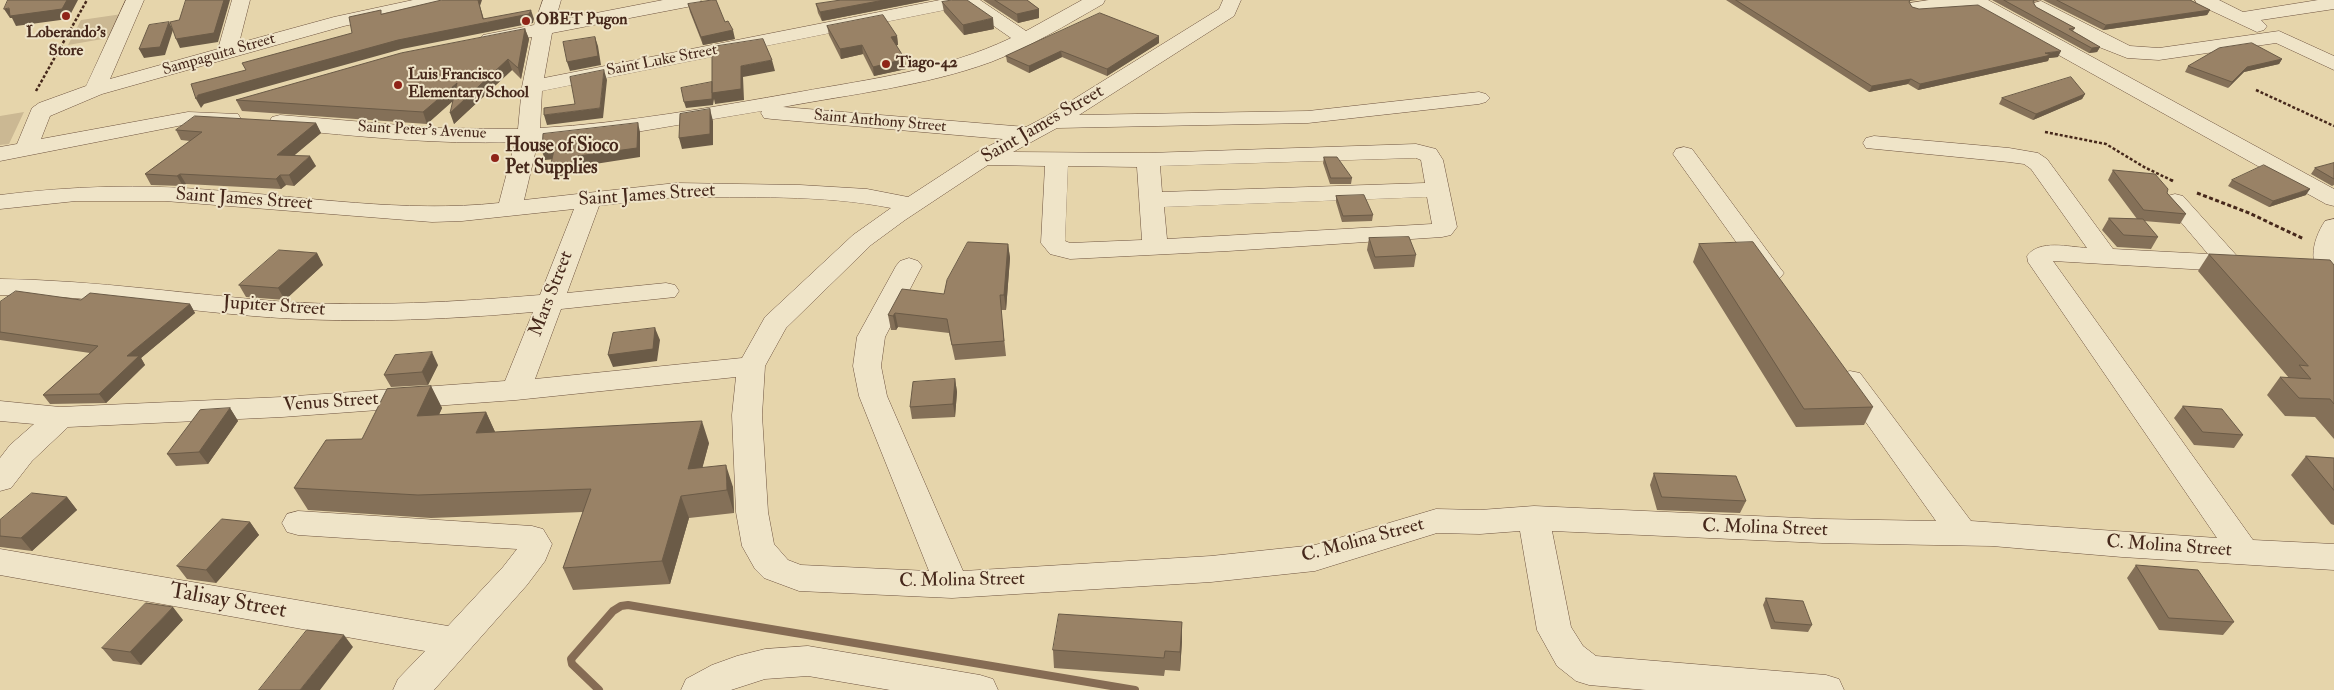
<!DOCTYPE html>
<html>
<head>
<meta charset="utf-8">
<style>
	body { margin:0 }
	canvas { display:block; background:#e6d5ab }
</style>
</head>
<body>
<canvas width="2334" height="690"></canvas>
<script>
const ctx = document.querySelector('canvas').getContext('2d');
ctx.lineJoin = 'round';
function fillPath(path, color) { ctx.fillStyle = color; ctx.fill(path, 'evenodd'); }
function trace(path, color, width, dash) { ctx.strokeStyle = color; ctx.lineWidth = width; ctx.lineCap = dash ? 'butt' : 'round'; ctx.setLineDash(dash || []); ctx.stroke(path); }
function drawText(font, color, halo, rows, align = 'center') {
  ctx.font = font + ' "IM FELL Double Pica",serif'; ctx.lineWidth = 4; ctx.setLineDash([]); ctx.textBaseline = 'middle'; ctx.strokeStyle = halo; ctx.fillStyle = color; for (const [text, x, y, turn = 0] of rows) {
    ctx.save(); ctx.translate(x, y); ctx.rotate((+turn || 0) * Math.PI / 180); ctx.textAlign = isNaN(turn) ? turn : align; if (halo) ctx.strokeText(text, 0, 0); ctx.fillText(text, 0, 0); ctx.restore();
  }
}
fillPath(new Path2D(`
	M129 13 114 37 68 45 81 20Z
	M24 112 9 144 0 145V116Z`), '#cbb893');
trace(new Path2D(`
	M599 690 572 664 571 659 613 611 621 606 628 605 1135 690`), '#866c54', 8);
const minor = new Path2D(`
	M126 0H144L110 79 218 49 232 0H250L239 43 334 17 413 0H448L446 4 344 26 102 94 50 116 41 139 188 112 238 114 241 119 238 124 230 125 188 124 0 161V147L17 144 32 108 39 103 86 86Z
	M543 0H561L555 21 663 0H701L699 4 692 6 552 33 544 78 940 0H980L1026 31 1082 0H1105L1103 4C1066 25 1030 47 991 62 925 86 852 94 783 107L1026 127 1045 117 1219 9 1223 0H1241L1234 16 1079 115 1308 111 1479 92 1486 94 1490 98 1486 102 1479 104 1308 123 1057 128 1013 152 1148 153 1416 144 1436 149 1443 160 1457 227 1451 235 1442 237 1228 251 1070 259 1050 254 1041 243 1045 166 988 165 905 220 871 245 786 328 765 366 762 415 768 512 774 544 788 560 801 565 929 571 859 396 853 366 857 337 896 266 900 261 909 258 918 261 922 266 885 337 881 366 887 396 963 571 1211 556 1315 545 1436 509 1480 510 1534 506 1822 519 1936 521 1836 380 1840 373 1850 371 1860 373 1971 521 2217 538 2028 262 2027 256C2039 239 2069 247 2087 248L2031 169 2024 164 2009 162 1866 148 1863 143 1866 138 1874 136 2009 148 2038 153 2047 159 2113 249 2208 254 2163 201 2167 196 2175 194 2183 196 2237 256 2251 259 2255 264 2251 269 2242 272 2053 261 2253 540 2334 544V570L2122 557 1992 546 1822 543 1552 531 1571 627 1583 646 1596 656 1826 675 1839 679 1844 690H1646L1589 685 1576 681 1557 666 1537 630 1520 531 1480 534 1437 533 1315 571 1211 582 952 598 799 591 764 578 755 569 742 546 736 512 732 415 736 377 516 400 282 417 68 427 32 461 11 488 0 491V458L10 445 34 424 0 421V401L60 407 282 397 505 381 533 312C440 320 346 324 253 316 168 309 85 295 0 295V279C96 280 191 295 287 302 371 307 456 302 540 295L574 209 462 221 432 222 165 201H76L0 209V195C71 186 141 184 212 190 308 197 404 213 499 203L515 142C437 145 358 136 280 129L272 127 269 122 272 117 280 115 436 128 518 129 522 87 532 37 490 45 483 43 480 39 483 35 534 25ZM965 6 1011 38C944 70 871 79 799 92 713 107 627 123 540 128L542 91ZM762 111 761 113 764 118 772 119 1003 139 977 152 908 197 867 189 800 185 676 183 524 200 538 141 630 133ZM1416 158 1421 160 1425 183 1162 192 1160 166ZM1068 166 1137 167 1142 240 1070 243 1065 241ZM676 197C747 198 821 194 891 208L853 235 765 317 742 358 535 379 561 309 675 297 679 291 675 285 666 283 567 293 599 206ZM1427 197 1432 224 1167 239 1164 207Z
	M1929 0H1988L2334 189V206L2326 204 1976 9 1917 13 1910 11 1908 7 1910 3Z
	M2195 0H2219L2243 12 2318 0H2334V9L2261 20 2267 26 2264 30 2257 32 2197 4Z
	M2041 1 2130 46 2159 48 2279 31 2334 56V70L2276 43 2159 60 2127 58 2099 47 2034 11 2032 7 2034 3Z
	M1684 147 1692 149 1780 268 1784 273 1780 278 1771 281 1762 278 1673 154 1676 149Z
	M2334 219V281C2304 273 2312 240 2325 221Z
	M298 511 532 526 543 529 552 544 545 561 527 585 434 690H393L398 679 425 651 0 575V549L448 626 503 567 517 549 298 535 287 532 282 523 287 514Z
	M808 646 980 675 993 679 998 690H890L808 676 765 679 731 690H681L686 679 712 665 737 656 765 649Z`);
trace(minor, '#6e533f', 1);
trace(new Path2D(`
	M2256 90 2334 126
	M36 91 87 0
	M2045 132 2106 144 2144 167 2173 181`), '#46281b', 2.5, [3, 2]);
trace(new Path2D(`
	M2171 180 2173 181
	M2197 193 2249 213 2304 239`), '#46281b', 3, [4, 2.5]);
fillPath(minor, '#efe4c8');
fillPath(new Path2D(`
	M837 0H930L822 21 818 13 816 4 838 1Z
	M983 0H1027L1039 9V18L1018 23Z
	M1726 0H1917L1910 1 1909 3 1912 7 2058 57 2049 58 2048 61 1918 90 1908 84 1869 92Z
	M1992 0H2040L2033 2 2036 7 2075 28 2073 31 2100 47 2097 52 2089 53Z
	M2043 0H2190L2210 10 2207 15 2103 30Z
	M942 2 994 29 964 35 944 12Z
	M688 4 725 22 735 39 703 45 690 12Z
	M827 26 897 36 898 45H896L906 69 874 76 863 54 841 59 829 35Z
	M525 29 529 39 521 79 512 70 454 124 452 101 427 124 242 111 236 100Z
	M1159 36V43L1107 76 1062 57 1029 73 1007 62 1006 56Z
	M2282 59 2279 64 2244 72 2228 88 2185 72 2188 66Z
	M2085 94 2082 99 2033 120 1999 104 2002 98Z
	M316 123 321 133 294 155 316 166 294 186 286 185 281 189 186 184 183 186 151 185 145 174 190 141 181 140 176 130Z
	M1324 157 1352 178 1351 184H1330L1323 163Z
	M2334 163V185L2332 186 2311 174 2315 168Z
	M2113 170 2167 193 2186 214 2180 224 2144 221 2158 237 2151 249 2117 247 2102 230 2109 218 2137 219 2108 180Z
	M2232 180 2306 195 2269 207 2228 186Z
	M1336 196 1373 215 1372 221 1342 222 1336 202Z
	M1369 238 1416 255 1414 267 1374 269 1367 250Z
	M1008 244 1010 258 1006 310H1001L1006 356 955 360 949 333 898 327 896 330H891L888 315 944 294Z
	M1699 244 1873 407 1864 425 1796 427 1693 262Z
	M317 253 323 265 285 300 246 297 239 285Z
	M2209 254 2334 265V439L2315 417 2285 416 2267 395 2280 377 2289 378 2198 271Z
	M81 300 190 304 195 313 141 358 145 365 106 403 50 404 43 395 90 353 0 340V302Z
	M438 365 428 385 391 387 384 375Z
	M955 379 957 392 955 417 912 419 910 407Z
	M431 386 442 408 439 415 486 412 495 432 709 443 702 468 733 487 734 513 689 518 670 584 573 590 563 568 583 512 431 518 308 510 294 488 362 439Z
	M2183 406 2243 435 2234 448 2194 445 2174 418Z
	M230 408 238 421 208 464 176 466 167 454Z
	M2306 456 2334 458V525L2331 524 2291 475Z
	M1654 473 1746 501 1740 513 1657 510 1650 485Z
	M67 497 77 510 32 551 0 547V520Z
	M250 522 259 535 216 583 187 579 177 566Z
	M2136 565 2234 622 2223 635 2159 630 2127 578Z
	M1766 598 1812 625 1808 632 1771 629 1763 605Z
	M183 620 141 665 113 661 102 648Z
	M1182 622V641L1180 671 1165 670 1164 676 1054 668 1053 650Z`), '#847058');
fillPath(new Path2D(`
	M67 0H78L68 19 16 26 12 18H10L4 9Z
	M224 0H230L218 42 180 48 176 39Z
	M478 0H482L480 6 485 23 531 10 534 19 533 23 402 49 204 104 201 108 196 99 198 95Z
	M884 0H930L822 21 820 12Z
	M1039 9V18L1018 23 1017 14Z
	M2210 10 2207 15 2103 30 2106 25Z
	M993 18 994 29 964 35 963 25Z
	M169 22 173 30 165 55 144 58 139 49Z
	M525 29 529 39 521 79 518 68Z
	M733 30 735 39 703 45 701 37Z
	M897 36 898 45 893 46 891 37Z
	M1159 36V43L1107 76V69Z
	M595 37 598 46 601 65 570 71 567 62Z
	M862 45 863 54 841 59 840 49Z
	M2100 47 2097 52 2089 53 2092 48Z
	M1061 51 1062 57 1029 73V66Z
	M2061 51 2058 57 2049 58 2048 61 1918 90 1920 84 2045 53Z
	M508 59 512 70 454 124 450 113Z
	M905 59 906 69 874 76 873 67Z
	M2282 59 2279 64 2244 72 2228 88 2232 82 2247 67Z
	M772 60 775 71 743 77 744 100 715 104 714 99 713 105 686 108 684 102 712 82 741 66Z
	M604 70 607 80 603 118 547 125 544 115 600 108Z
	M1911 79 1908 84 1869 92 1872 86Z
	M457 83 461 94 427 124 423 112Z
	M2085 94 2082 99 2033 120 2036 114Z
	M710 109 713 121V145L682 149 679 138Z
	M316 123 321 133 283 165 277 155Z
	M638 123 640 132V157L582 166 580 173 554 177 550 168 578 156Z
	M554 150 557 159 545 160 542 151Z
	M310 156 316 166 294 186 289 175Z
	M180 174 186 184 183 186 177 176Z
	M280 175 286 185 281 189 276 179Z
	M2310 189 2306 195 2269 207 2273 201Z
	M1008 244 1010 258 1006 310 1004 295Z
	M317 253 323 265 285 300 278 288Z
	M190 304 195 313 141 358 145 365 106 403 99 394 127 356Z
	M895 313 898 327 896 330 893 316Z
	M655 328 660 340 657 361 613 367 608 355Z
	M432 352 438 365 428 385 422 372Z
	M955 379 957 392 955 417 953 404Z
	M431 386 442 408 428 438 417 416Z
	M230 408 238 421 208 464 199 452Z
	M486 412 496 434 476 433Z
	M702 421 709 443 696 492 688 469Z
	M726 465 733 487 734 513 727 490Z
	M681 496 689 518 670 584 662 561Z
	M67 497 77 510 32 551 21 538Z
	M250 522 259 535 216 583 206 570Z
	M173 607 183 620 141 665 130 652Z
	M1182 622V641L1180 671V652Z
	M344 635 353 647 320 690H300Z`), '#6b5b47');
const building = new Path2D(`
	M8 0H67L62 9 10 16 9 8 4 9Z
	M186 0H224L214 33 176 39 170 22 179 20Z
	M442 0H478L483 19 531 10 529 14 398 40 198 95 196 99 191 84 246 70 242 63 352 33 349 17 381 10V14Z
	M712 0H716L725 22 728 21 733 30 701 37 688 4Z
	M841 0H884L820 12 816 4Z
	M952 0H967L993 18 963 25 942 2Z
	M995 0H1027L1039 9 1017 14Z
	M1736 0H1910L1909 2 1912 7 1919 9 1978 5 2061 51 2045 53 2051 55 1920 84 1911 79 1872 86Z
	M2004 0H2034L2033 2 2036 7 2075 28 2069 29 2100 47 2092 48Z
	M2057 0H2190L2210 10 2106 25Z
	M1100 13 1159 36 1107 69 1061 51 1029 66 1006 56Z
	M883 15 897 36 891 37 905 59 873 67 862 45 840 49 827 26Z
	M169 22 160 47 139 49 149 25Z
	M525 29 518 68 508 59 450 113 457 83 423 112 236 100 401 53Z
	M595 37 598 56 567 62 563 42Z
	M763 39 772 60 741 66V89L712 93V47Z
	M2252 43 2282 59 2247 67 2232 82 2188 66 2219 48Z
	M604 70 600 108 544 115V108L575 104 570 77Z
	M2071 77 2085 94 2036 114 2002 98Z
	M712 82V99L684 102 681 88Z
	M710 109V134L679 138 680 114Z
	M195 116 316 123 277 155 310 156 289 175H280L276 179 180 174 177 176 145 174 202 132 176 130Z
	M638 123 637 148 578 156 577 164 550 168 554 150 542 151 543 134Z
	M1324 157H1337L1352 178H1331Z
	M2334 163V179L2315 168Z
	M2264 165 2310 189 2273 201 2232 180Z
	M2113 170 2155 174 2168 189 2167 193 2186 214 2144 210Z
	M1364 195 1373 215 1343 216 1336 196Z
	M2109 218 2143 219 2158 237 2124 235Z
	M1409 237 1416 255 1375 257 1369 238Z
	M968 242 1008 244 1004 295H1000L1004 341 952 345 947 319 895 313 893 316 888 315 902 289 944 294 947 280Z
	M1753 242 1873 407 1804 409 1699 244Z
	M279 250 317 253 278 288 239 285Z
	M2209 254 2330 260 2334 265V404L2330 399 2299 398 2280 377 2311 379 2299 365 2308 366Z
	M16 291 81 300 90 293 190 304 127 356H139L99 394 43 395 98 346 0 332V302Z
	M655 328 653 349 608 355 613 333Z
	M432 352 422 372 384 375 395 355Z
	M955 379 953 404 910 407 913 382Z
	M431 386 417 416 486 412 476 433 702 421 688 469 726 465 727 490 681 496 662 561 563 568 591 489 418 495 294 488 326 440 362 439 387 389Z
	M2183 406 2222 409 2243 435 2203 432Z
	M230 408 199 452 167 454 200 410Z
	M2306 456 2334 458V490Z
	M1654 473 1736 476 1746 501 1662 497Z
	M32 493 67 497 21 538 0 536V520Z
	M222 519 250 522 206 570 177 566Z
	M2136 565 2198 570 2234 622 2169 618Z
	M1766 598 1803 601 1812 625 1775 622Z
	M146 603 173 607 130 652 102 648Z
	M1059 614 1182 622 1180 652 1165 651 1164 658 1053 650Z
	M307 630 344 635 300 690H259Z`);
fillPath(building, '#998266');
trace(building, '#6b5b47', 1);
for (const [x, y, r, color] of [
	[66,16,5,"#8f2418"],
	[526,21,5,"#8f2418"],
	[886,64,5,"#8f2418"],
	[398,85,5,"#8f2418"],
	[495,158,5,"#8f2418"]
]) { const dot = new Path2D(); dot.arc(x, y, r, 0, 2 * Math.PI); ctx.fillStyle = color; ctx.fill(dot); trace(dot, '#efe4c8', 2); }
drawText('bold 16px', '#46281b', '#efe4c8', [
	["OBET Pugon",536,21],
	["Loberando's",66,34,"center"],
	["Store",66,52,"center"],
	["Tiago-42",896,64],
	["Luis Francisco",408,76],
	["Elementary School",408,94]
], 'left');
drawText('16px', '#46281b', '#efe4c8', [
	["Sampaguita Street",219,55,-16],
	["Saint Luke Street",662,61,-11],
	["Saint Anthony Street",880,122,5],
	["Saint Peter's Avenue",422,131,3]
]);
drawText('19px', '#46281b', '#efe4c8', [
	["Saint James Street",1043,125,-30],
	["Saint James Street",647,196,-4],
	["Saint James Street",244,200,4],
	["Mars Street",552,294,-69],
	["Jupiter Street",274,307,4],
	["Venus Street",331,403,-4],
	["C. Molina Street",1765,529,2],
	["C. Molina Street",1363,541,-15],
	["C. Molina Street",2169,547,4],
	["C. Molina Street",962,581,-1]
]);
drawText('bold 19px', '#46281b', '#efe4c8', [
	["House of Sioco",505,147],
	["Pet Supplies",505,169]
], 'left');
drawText('22px', '#46281b', '#efe4c8', [
	["Talisay Street",228,602,10]
]);
</script>
</body>
</html>
